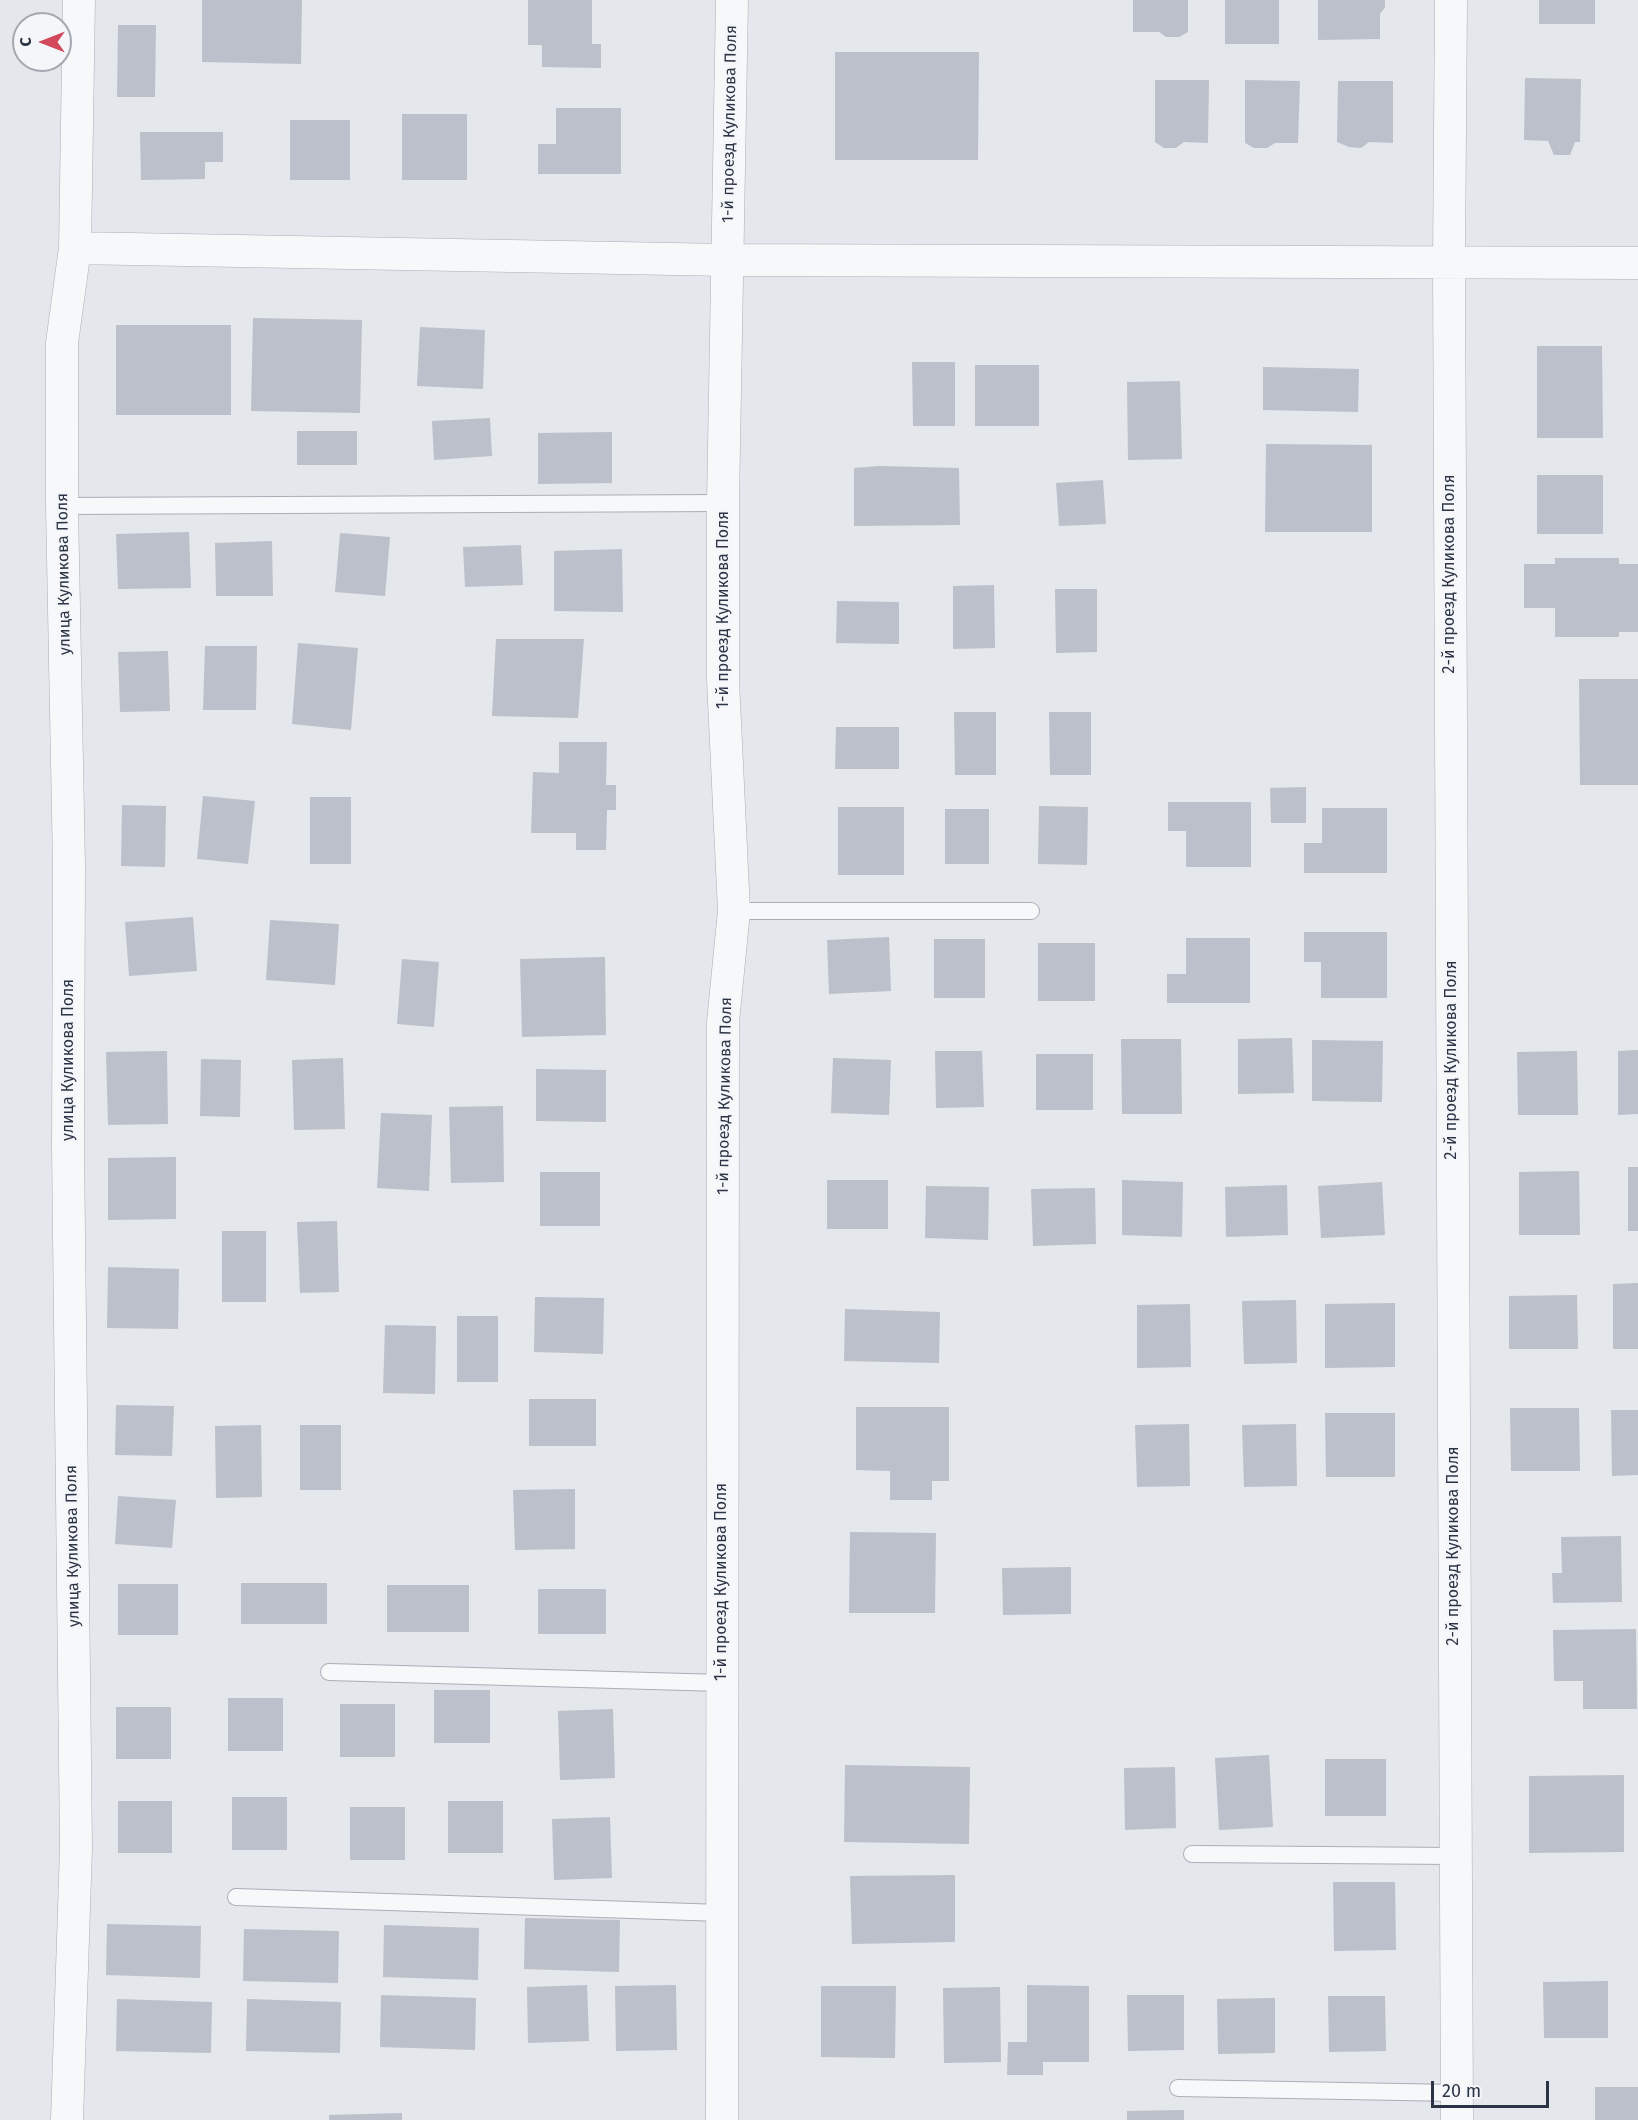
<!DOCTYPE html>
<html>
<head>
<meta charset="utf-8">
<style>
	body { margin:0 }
	#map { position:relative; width:1638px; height:2120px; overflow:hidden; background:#e4e7ec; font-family:"Fira Sans",sans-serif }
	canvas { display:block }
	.north { position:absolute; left:12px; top:12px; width:60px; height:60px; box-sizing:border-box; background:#f4f6f9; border:2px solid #a4a8b1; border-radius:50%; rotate:270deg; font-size:16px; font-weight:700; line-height:24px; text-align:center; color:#2b3445 }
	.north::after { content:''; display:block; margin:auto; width:21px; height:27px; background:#d1495b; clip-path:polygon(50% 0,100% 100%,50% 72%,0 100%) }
	.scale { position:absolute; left:1431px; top:2081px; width:118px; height:27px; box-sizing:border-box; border:3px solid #2b3445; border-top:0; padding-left:8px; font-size:18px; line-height:21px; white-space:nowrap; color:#2b3445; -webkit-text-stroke:4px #f4f6f9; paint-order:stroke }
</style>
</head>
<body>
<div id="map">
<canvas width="1638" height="2120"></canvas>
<div class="north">С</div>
<div class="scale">20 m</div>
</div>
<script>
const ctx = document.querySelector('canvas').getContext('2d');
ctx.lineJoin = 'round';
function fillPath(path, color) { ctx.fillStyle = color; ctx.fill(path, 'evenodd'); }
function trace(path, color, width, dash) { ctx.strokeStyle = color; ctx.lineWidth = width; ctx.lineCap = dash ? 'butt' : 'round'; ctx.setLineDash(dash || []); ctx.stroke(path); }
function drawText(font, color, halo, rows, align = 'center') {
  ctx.font = font + ' "Fira Sans",sans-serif'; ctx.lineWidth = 5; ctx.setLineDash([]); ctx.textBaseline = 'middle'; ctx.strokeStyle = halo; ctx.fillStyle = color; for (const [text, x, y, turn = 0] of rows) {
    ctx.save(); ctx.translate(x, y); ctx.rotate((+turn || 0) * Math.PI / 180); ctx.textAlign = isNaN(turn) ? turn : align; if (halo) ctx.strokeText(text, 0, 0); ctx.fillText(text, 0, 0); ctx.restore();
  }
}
fillPath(new Path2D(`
	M202 0H302L301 64 202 62Z
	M528 0H592V44H601V68L542 67V45H528Z
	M1133 0H1188V32L1179 37H1166L1159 32H1133Z
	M1225 0H1279V44H1225Z
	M1318 0H1385V7L1380 14V39L1318 40Z
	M1539 0H1595V24H1539Z
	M118 25H156L155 97H117Z
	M835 52H979L978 160H835Z
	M1525 78 1581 79 1580 142H1575L1570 155H1554L1548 141 1524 140Z
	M1155 80H1209L1208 143 1184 142 1176 148H1164L1155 142Z
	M1245 80 1300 81 1298 143H1275L1267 148H1254L1245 143Z
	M1338 81H1393V143L1369 142 1361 148 1349 147 1337 142Z
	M556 108H621V174H538V144H556Z
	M402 114H467V180H402Z
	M290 120H350V180H290Z
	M140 132H223V162H205V179L141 180Z
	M253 318 362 320 360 413 251 411Z
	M116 325H231V415H116Z
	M420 327 485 330 483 389 417 386Z
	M1537 346H1602L1603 438H1537Z
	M912 362H955V426H913Z
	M975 365H1039V426H975Z
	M1263 367 1359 369 1358 412 1263 410Z
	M1180 381 1182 459 1128 460 1127 382Z
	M490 418 492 456 434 460 432 421Z
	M297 431H357V465H297Z
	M612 432V483L538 484V433Z
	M1266 444 1372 445V532H1265Z
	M879 466 959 468 960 525 854 526V468Z
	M1537 475H1603V534H1537Z
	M1103 480 1106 524 1059 526 1056 483Z
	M189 532 191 588 118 589 116 534Z
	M340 533 390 537 385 596 335 592Z
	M272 541 273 596H216L215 543Z
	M521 545 523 585 465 587 463 547Z
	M622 549 623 612 554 611V551Z
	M1555 558H1619V564H1638V632H1619V637H1555V608H1524V564H1555Z
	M994 585 995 648 953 649V586Z
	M1055 589H1097V652L1056 653Z
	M837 601 899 602V644L836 643Z
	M496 639H584L578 718 492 716Z
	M298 643 358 648 351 730 292 724Z
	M205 646H257L256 710H203Z
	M168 651 170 711 120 712 118 652Z
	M1579 679H1638V785H1580Z
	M954 712H996V775H955Z
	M1049 712H1091V775H1050Z
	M836 727H899V769H835Z
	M559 742H607L606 785H616V810H607L606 850H576V833H531L533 772 559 773Z
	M1306 787V823H1271L1270 788Z
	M203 796 255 801 248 864 197 859Z
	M310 797H351V864H310Z
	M1168 802H1251V867H1186V831H1168Z
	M122 805 166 806 165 867 121 866Z
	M1039 806 1088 807 1087 865 1038 864Z
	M838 807H904V875H838Z
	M1322 808H1387V873H1304V843H1322Z
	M945 809H989V864H945Z
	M193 917 197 971 129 976 125 922Z
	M270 920 339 924 335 985 266 980Z
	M1304 932H1387V998H1321V962H1304Z
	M889 937 891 991 829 994 827 940Z
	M1186 938H1250V1003H1167V974H1186Z
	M934 939H985V998H934Z
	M1038 943H1095V1001H1038Z
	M605 957 606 1035 522 1037 520 959Z
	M402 959 439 962 434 1027 397 1024Z
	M1292 1038 1294 1093 1238 1094V1039Z
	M1121 1039H1181L1182 1114H1122Z
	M1312 1040 1383 1041 1382 1102 1312 1101Z
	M1638 1050V1114L1618 1115V1051Z
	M167 1051 168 1124 108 1125 106 1052Z
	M935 1051H982L984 1107 936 1108Z
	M1577 1051 1578 1115H1518L1517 1052Z
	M1036 1054H1093V1110H1036Z
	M343 1058 345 1129 294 1130 292 1060Z
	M833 1058 891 1060 889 1115 831 1113Z
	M201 1059 241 1060 240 1117 200 1116Z
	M536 1069 606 1070V1122L536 1121Z
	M503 1106 504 1182 451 1183 449 1107Z
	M381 1113 432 1115 429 1191 377 1188Z
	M176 1157V1219L108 1220V1158Z
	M1628 1167H1638V1231H1628Z
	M1579 1171 1580 1235H1519V1172Z
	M540 1172H600V1226H540Z
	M827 1180H888V1229H827Z
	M1122 1180 1183 1182 1182 1237 1122 1235Z
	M1382 1182 1385 1235 1321 1238 1318 1186Z
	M1287 1185 1288 1235 1226 1237 1225 1187Z
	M926 1186 989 1187 988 1240 925 1238Z
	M1095 1188 1096 1244 1033 1246 1031 1189Z
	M337 1221 339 1292 300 1293 297 1222Z
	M222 1231H266V1302H222Z
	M108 1267 179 1269 178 1329 107 1328Z
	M1638 1283V1349H1613V1284Z
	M1577 1295 1578 1349H1509V1296Z
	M535 1297 604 1298 603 1354 534 1352Z
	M1296 1300 1297 1363 1244 1364 1242 1301Z
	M1395 1303V1367L1325 1368V1304Z
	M1190 1304 1191 1367 1137 1368V1305Z
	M845 1309 940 1312 939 1363 844 1361Z
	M457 1316H498V1382H457Z
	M385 1325 436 1326 435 1394 383 1393Z
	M529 1399H596V1446H529Z
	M116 1405 174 1406 172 1456 115 1455Z
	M856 1407H949V1481H932V1500H890V1471L856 1470Z
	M1510 1408H1579L1580 1471H1511Z
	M1611 1410H1638V1475L1612 1476Z
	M1325 1413H1395V1477H1326Z
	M1189 1424 1190 1486 1137 1487 1135 1425Z
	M1296 1424 1297 1486 1244 1487 1242 1425Z
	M261 1425 262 1497 216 1498 215 1426Z
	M300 1425H341V1490H300Z
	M575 1489V1549L515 1550 513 1490Z
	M118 1496 176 1500 172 1548 115 1544Z
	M850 1532 936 1533 935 1613H849Z
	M1621 1536 1622 1602 1553 1603 1552 1573H1562L1561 1537Z
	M1071 1567V1614L1003 1615 1002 1568Z
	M241 1583H327V1624H241Z
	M118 1584H178V1635H118Z
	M387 1585H469V1632H387Z
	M538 1589H606V1634H538Z
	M1636 1629 1637 1709H1583V1681H1554L1553 1630Z
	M434 1690H490V1743H434Z
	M228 1698H283V1751H228Z
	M340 1704H395V1757H340Z
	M116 1707H171V1759H116Z
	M613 1709 615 1778 560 1780 558 1711Z
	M1269 1755 1273 1827 1219 1830 1215 1758Z
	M1325 1759H1386V1816H1325Z
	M845 1765 970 1767 969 1844 844 1842Z
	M1175 1767 1176 1828 1125 1830 1124 1768Z
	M1624 1775V1852L1529 1853V1776Z
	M232 1797H287V1850H232Z
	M118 1801H172V1853H118Z
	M448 1801H503V1853H448Z
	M350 1807H405V1860H350Z
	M610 1817 612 1878 554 1880 552 1819Z
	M955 1875V1942L852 1944 850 1876Z
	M1333 1882H1395L1396 1950 1334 1951Z
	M525 1918 620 1920 619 1972 524 1969Z
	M107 1924 201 1926 200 1978 106 1975Z
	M384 1925 479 1928 478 1980 383 1977Z
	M244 1929 339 1931 338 1983 243 1981Z
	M1608 1981V2038H1544L1543 1982Z
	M587 1985 589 2041 528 2043 527 1987Z
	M676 1985 677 2050 616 2051 615 1986Z
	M1027 1985 1089 1986V2062H1043V2075H1007L1008 2042H1027Z
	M821 1986H896L895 2058 821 2057Z
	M1000 1987 1001 2062 944 2063 943 1988Z
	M381 1995 476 1998 475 2050 380 2047Z
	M1127 1995H1184V2050L1128 2051Z
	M1328 1996H1385L1386 2051 1329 2052Z
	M1275 1998V2053L1218 2054 1217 1999Z
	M117 1999 212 2002 211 2053 116 2051Z
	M247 1999 341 2002 340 2053 246 2051Z
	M1595 2087H1638V2120H1595Z
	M1184 2110V2120H1127V2111Z
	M402 2113V2120H329V2115Z`), '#bbc0ca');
const service = new Path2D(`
	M62 506 723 503
	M734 911H1031
	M329 1672 722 1683
	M1192 1854 1455 1856
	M236 1897 722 1913
	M1178 2088 1457 2093`);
const minor = new Path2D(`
	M1451 0 1449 262 1457 2120
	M75 248 728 260 1638 263
	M67 2120 76 1848 68 1146 69 866 62 506V343L75 248 79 0
	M722 2120 723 1022 734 911 723 680V503L732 0`);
trace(service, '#a9aeb7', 18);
trace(minor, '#a9aeb7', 33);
trace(service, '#f7f8fa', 16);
trace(minor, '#f7f8fa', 32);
drawText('16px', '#2b3445', '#f4f6f9', [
	["1-й проезд Куликова Поля",730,124,-89],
	["улица Куликова Поля",64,574,-91],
	["2-й проезд Куликова Поля",1450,574,-90],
	["1-й проезд Куликова Поля",724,610,-90],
	["улица Куликова Поля",69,1060,-90],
	["2-й проезд Куликова Поля",1452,1060,-90],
	["1-й проезд Куликова Поля",725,1096,-89],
	["улица Куликова Поля",73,1546,-91],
	["2-й проезд Куликова Поля",1454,1546,-90],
	["1-й проезд Куликова Поля",722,1582,-90]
]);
</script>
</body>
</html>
